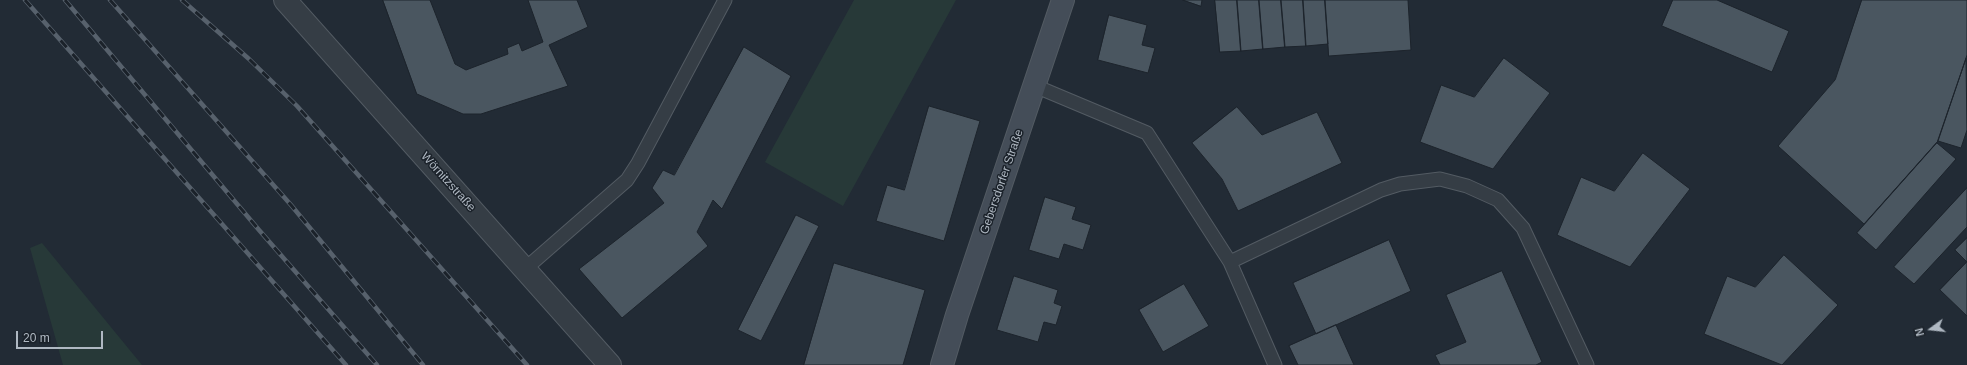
<!DOCTYPE html>
<html>
<head>
<meta charset="utf-8">
<style>
	body { margin:0 }
	#map { position:relative; width:1967px; height:365px; overflow:hidden; background:#222b35; font-family:Arial,sans-serif }
	canvas { display:block }
	.north { position:absolute; left:1911px; top:309px; width:40px; height:40px; -webkit-text-stroke:3px #1b222a; paint-order:stroke; rotate:255deg; font-size:11px; font-weight:700; line-height:16px; text-align:center; color:#afb8c2 }
	.north::after { content:''; display:block; margin:auto; width:14px; height:18px; background:#afb8c2; clip-path:polygon(50% 0,100% 100%,50% 72%,0 100%) }
	.scale { position:absolute; left:16px; top:331px; width:87px; height:18px; box-sizing:border-box; border:2px solid #afb8c2; border-top:0; padding-left:5px; font-size:12px; line-height:14px; white-space:nowrap; color:#afb8c2; -webkit-text-stroke:3px #1b222a; paint-order:stroke }
</style>
</head>
<body>
<div id="map">
<canvas width="1967" height="365"></canvas>
<div class="north">N</div>
<div class="scale">20 m</div>
</div>
<script>
const ctx = document.querySelector('canvas').getContext('2d');
ctx.lineJoin = 'round';
function fillPath(path, color) { ctx.fillStyle = color; ctx.fill(path, 'evenodd'); }
function trace(path, color, width, dash) { ctx.strokeStyle = color; ctx.lineWidth = width; ctx.lineCap = dash ? 'butt' : 'round'; ctx.setLineDash(dash || []); ctx.stroke(path); }
function drawText(font, color, halo, rows, align = 'center') {
  ctx.font = font + ' Arial,sans-serif'; ctx.lineWidth = 3; ctx.setLineDash([]); ctx.textBaseline = 'middle'; ctx.strokeStyle = halo; ctx.fillStyle = color; for (const [text, x, y, turn = 0] of rows) {
    ctx.save(); ctx.translate(x, y); ctx.rotate((+turn || 0) * Math.PI / 180); ctx.textAlign = isNaN(turn) ? turn : align; if (halo) ctx.strokeText(text, 0, 0); ctx.fillText(text, 0, 0); ctx.restore();
  }
}
fillPath(new Path2D(`
	M854 0H956L843 206 765 162Z
	M42 243 142 365H63L30 248Z`), '#273938');
const building = new Path2D(`
	M383 0H430L455 64 466 70 508 54 507 48 519 43 522 51 543 42 528 0H577L588 27 549 45 568 86 481 114H463L417 94Z
	M1183 0H1202L1201 6Z
	M1215 0H1237L1241 51 1220 52Z
	M1237 0H1259L1263 49 1241 51Z
	M1259 0H1281L1285 47 1263 49Z
	M1281 0H1303L1306 46 1285 47Z
	M1303 0H1325L1328 44 1306 46Z
	M1325 0H1408L1411 50 1329 56Z
	M1673 0H1717L1789 31 1772 72 1662 26Z
	M1862 0H1967V55L1938 141 1864 224 1778 146 1835 80Z
	M1109 15 1147 25 1142 45 1155 48 1148 73 1098 60Z
	M744 47 791 76 722 209 713 200 697 232 708 246 622 318 579 269 664 203 652 188 663 170 674 175Z
	M1504 58 1550 93 1493 169 1420 142 1441 85 1474 97Z
	M1966 59 1967 130 1961 148 1938 141Z
	M929 106 980 121 944 241 876 221 887 185 904 190Z
	M1237 107 1262 135 1317 112 1342 163 1238 211 1222 179 1192 143Z
	M1937 143 1956 159 1876 250 1857 233Z
	M1643 153 1690 189 1630 267 1557 235 1581 177 1614 191Z
	M1967 188V227L1914 284 1894 267Z
	M1045 197 1076 207 1072 219 1091 225 1083 250 1064 244 1059 259 1029 250Z
	M796 215 819 226 761 341 738 330Z
	M1967 238V262L1955 250Z
	M1389 240 1411 291 1316 334 1293 283Z
	M1784 255 1838 305 1782 365 1704 334 1727 276 1755 287Z
	M1967 262V316L1940 290Z
	M834 263 925 290 903 365H804Z
	M1502 271 1542 362 1536 365H1440L1435 355 1466 342 1446 295Z
	M1014 276 1058 290 1054 303 1062 306 1056 325 1044 322 1038 342 997 330Z
	M1184 284 1209 326 1163 352 1139 310Z
	M1336 325 1354 365H1298L1289 346Z`);
fillPath(building, '#4a5660');
trace(building, '#1d242c', 1);
const service = new Path2D(`
	M1035 86 1147 133 1230 262 1275 365
	M1230 262 1381 190 1400 184 1440 179 1467 186 1498 200 1523 228 1587 365
	M525 269 627 180 638 163 725 0`);
const minor = new Path2D(`
	M285 0 610 365`);
const secondary = new Path2D(`
	M942 365 957 315 1063 0`);
trace(service, '#535b63', 15);
trace(minor, '#535b63', 24);
trace(secondary, '#535b63', 24);
trace(service, '#353d45', 13);
trace(minor, '#353d45', 22);
trace(secondary, '#444d58', 22);
const rail = new Path2D(`
	M25 0 346 365
	M65 0 259 230 377 365
	M110 0 291 205 423 365
	M182 0 249 59 297 106 527 365`);
trace(rail, '#57616c', 4.5);
trace(rail, '#1b222a', 3, [9]);
drawText('12px', '#afb8c2', '#1b222a', [
	["Wörnitzstraße",448,182,48],
	["Gebersdorfer Straße",1002,182,-71]
]);
</script>
</body>
</html>
